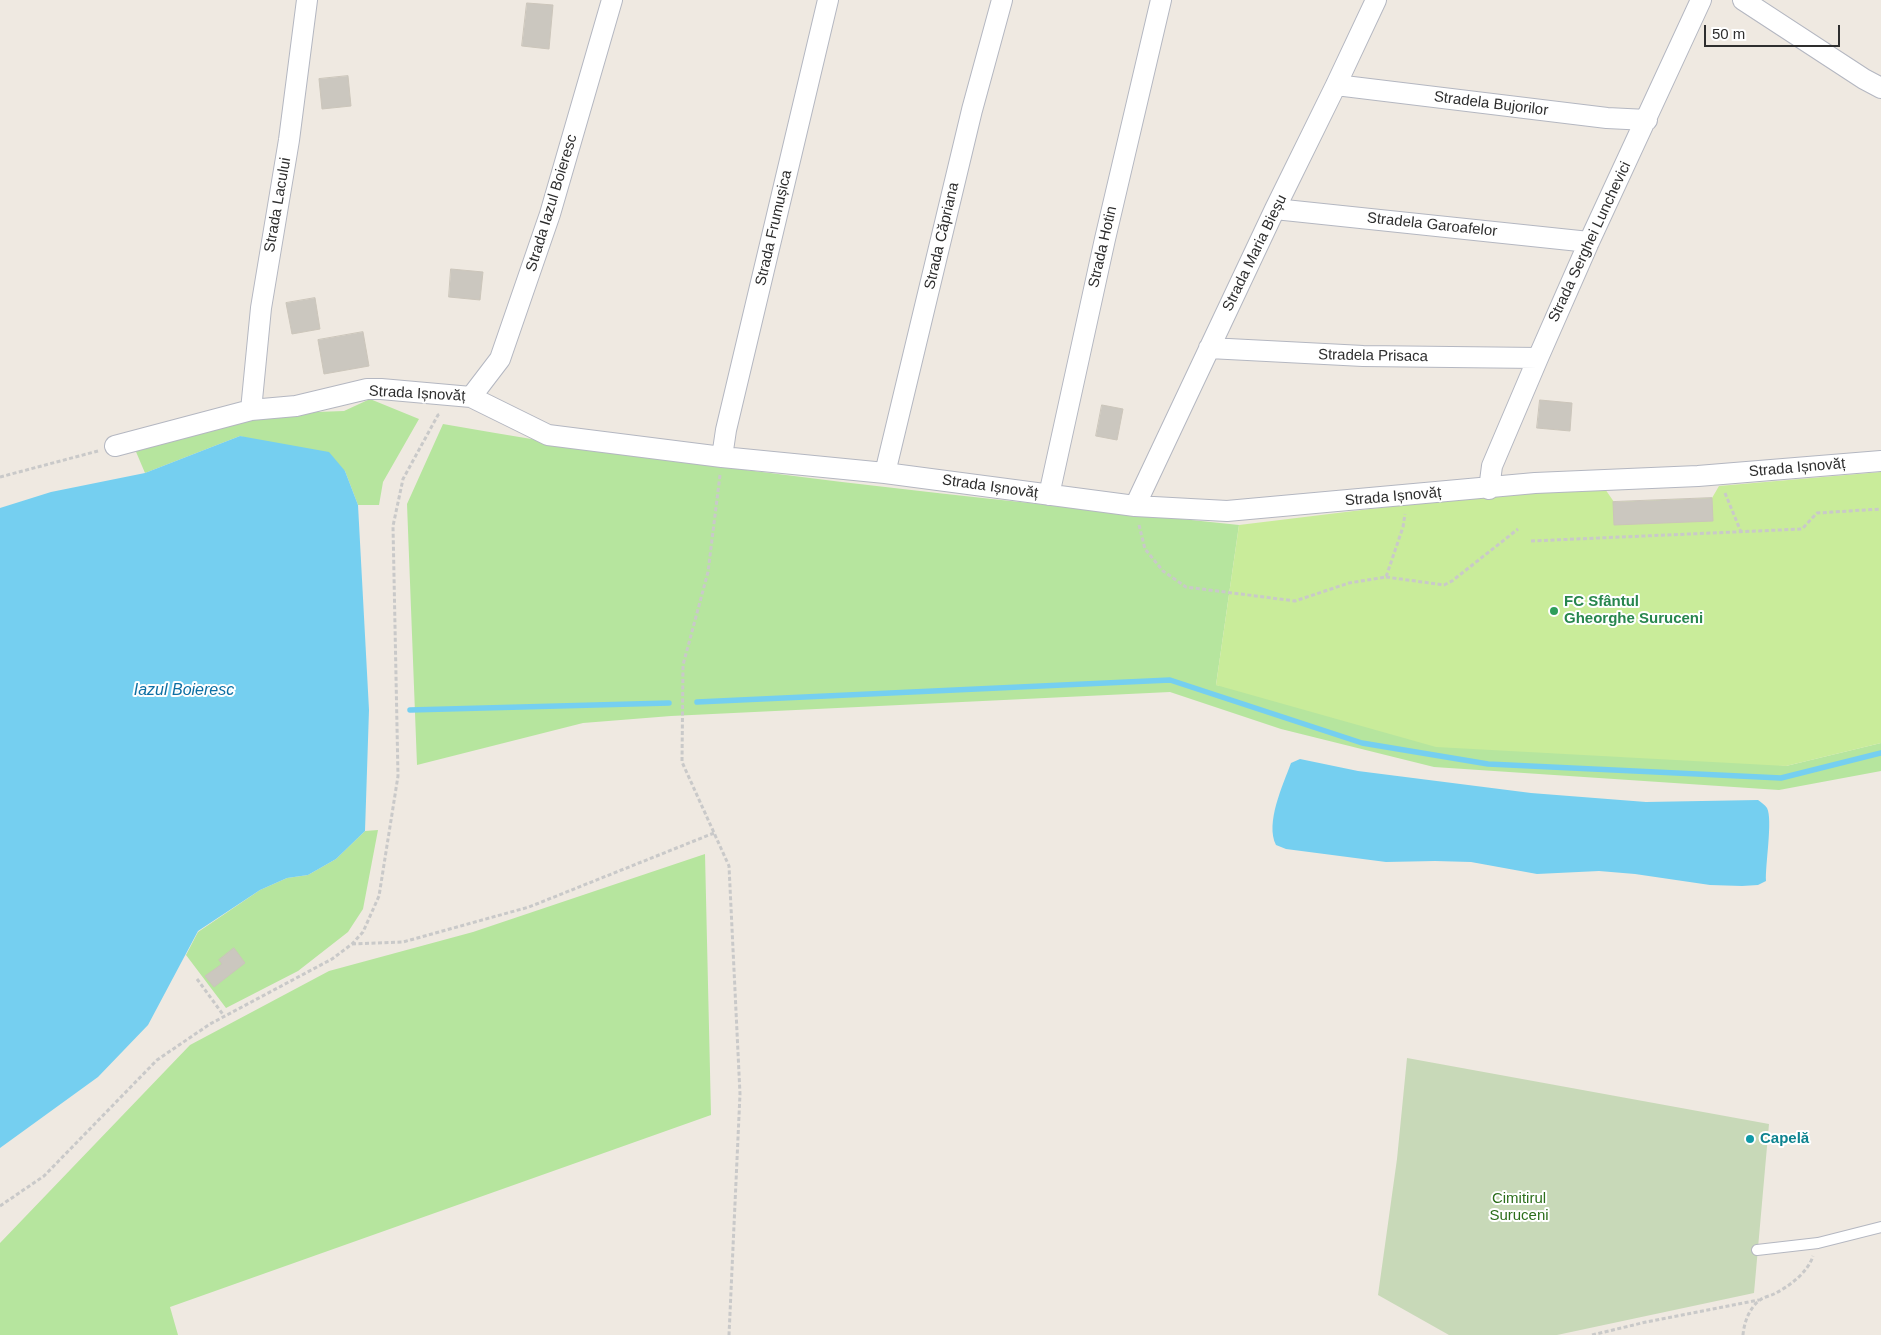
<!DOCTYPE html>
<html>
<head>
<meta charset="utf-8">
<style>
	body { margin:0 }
	#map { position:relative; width:1881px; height:1335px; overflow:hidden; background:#efe9e1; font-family:Arial,sans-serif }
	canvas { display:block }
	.scale { position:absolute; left:1704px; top:25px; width:136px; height:22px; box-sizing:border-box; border:2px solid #2e2e2e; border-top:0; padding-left:6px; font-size:15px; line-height:18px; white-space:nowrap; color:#2e2e2e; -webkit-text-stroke:4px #fff; paint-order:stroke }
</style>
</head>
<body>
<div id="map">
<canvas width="1881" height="1335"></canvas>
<div class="scale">50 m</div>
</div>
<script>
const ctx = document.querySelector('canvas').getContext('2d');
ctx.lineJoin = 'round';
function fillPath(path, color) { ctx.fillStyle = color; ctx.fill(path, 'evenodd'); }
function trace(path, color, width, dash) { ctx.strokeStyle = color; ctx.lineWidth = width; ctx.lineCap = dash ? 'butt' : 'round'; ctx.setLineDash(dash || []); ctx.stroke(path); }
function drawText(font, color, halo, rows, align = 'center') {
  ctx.font = font + ' Arial,sans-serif'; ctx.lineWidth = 4; ctx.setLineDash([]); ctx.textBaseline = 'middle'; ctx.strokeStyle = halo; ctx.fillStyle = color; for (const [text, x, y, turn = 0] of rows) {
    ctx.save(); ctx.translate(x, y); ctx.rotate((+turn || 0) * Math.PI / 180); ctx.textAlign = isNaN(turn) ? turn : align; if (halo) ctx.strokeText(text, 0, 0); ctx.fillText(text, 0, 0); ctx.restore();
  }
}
fillPath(new Path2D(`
	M370 399 419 419 383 482 379 505H358L345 471 240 436 145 473 134 447 261 414 344 411Z
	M443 424C706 471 973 497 1239 525L1216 685 1786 766 1881 743V771L1779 790 1434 767 1281 729 1170 692 671 716 583 723 417 765 407 504Z
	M378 830 363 909 348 932 298 971 226 1008 186 955 198 932 260 890 287 878 308 875 336 859 365 831Z
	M705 854 711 1115 170 1307 178 1335H0V1243L190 1045 329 971 473 932Z`), '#b6e59e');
fillPath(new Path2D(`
	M1407 1058 1769 1124 1754 1293 1557 1335H1449L1378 1295 1397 1159Z`), '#c8d9b8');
fillPath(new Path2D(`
	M1881 472V743L1786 766 1436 747 1216 685 1239 525 1444 500 1603 486 1614 502 1712 498 1719 486Z`), '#c9ec9a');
fillPath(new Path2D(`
	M240 436 329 452 345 471 358 505 369 710 365 831 336 859 308 875 287 878 260 890 198 931 148 1025 98 1077 0 1148V508L51 492 145 473Z
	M1300 759 1358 771 1531 793 1646 802 1758 800C1761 802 1765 805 1767 808 1773 819 1765 866 1766 881L1758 885 1742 886 1710 885 1635 874 1599 871 1537 874 1471 862 1435 861 1386 862 1286 849 1276 845C1265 823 1283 785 1291 763Z`), '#75cff0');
trace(new Path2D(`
	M697 702 1170 680 1362 743 1488 764 1781 778 1881 753
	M410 710 669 703`), '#75cff0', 5.5);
const building = new Path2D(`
	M527 3 553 5 549 49 522 46Z
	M348 76 351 106 322 109 319 79Z
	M451 269 483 272 480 300 449 297Z
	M315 298 320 329 292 334 286 303Z
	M363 332 369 366 324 374 318 340Z
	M1540 400 1572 403 1570 431 1537 428Z
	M1102 405 1123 409 1117 440 1096 436Z
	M1712 498 1713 521 1614 525 1613 502Z
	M234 948 245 963 214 987 205 976 222 964 219 960Z`);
fillPath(building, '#cbc7bf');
trace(building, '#cbc5ba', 1);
const service = new Path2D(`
	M1757 1250 1818 1243 1881 1227`);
const minor = new Path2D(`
	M1743 0 1864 79 1881 88
	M1336 85 1607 118 1647 120
	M1275 209 1589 242
	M1209 348 1363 356 1538 358
	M471 397 500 359 550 214 612 0
	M251 410 261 308 289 140 307 0
	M115 446 251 410 296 406 367 389H381L471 397 548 435 722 457 885 473 1135 506 1227 511 1535 483 1698 476 1881 461
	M722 457 726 430 828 0
	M885 473 972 110 1002 0
	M1489 489 1492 466 1538 358 1589 242 1701 0
	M1049 495 1105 239 1161 0
	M1135 506 1275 209 1336 85 1376 0`);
trace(service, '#b4b7c1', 12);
trace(minor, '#b4b7c1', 22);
trace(new Path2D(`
	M720 475 708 572 683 665 682 762 729 866 740 1094 729 1335
	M0 477 98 451
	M1725 493 1741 532
	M1139 525 1145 549 1163 571 1186 587 1295 601 1349 583 1386 577 1403 527 1405 514
	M1531 541 1802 529 1817 513 1881 509
	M1386 577 1444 585 1452 581 1518 529
	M352 944 403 942 529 907 714 833
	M197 979 224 1016
	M0 1206 44 1176 157 1060 210 1024 332 959 352 944 363 932 379 896 398 776 393 526 403 479 438 415 440 414
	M1592 1335 1646 1322 1759 1300
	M1743 1335C1744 1323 1749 1308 1760 1300 1764 1297 1770 1296 1774 1294 1790 1286 1808 1272 1813 1256`), '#c9c9c9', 3, [4, 2.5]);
trace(service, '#fff', 10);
trace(minor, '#fff', 20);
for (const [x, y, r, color] of [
	[1554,611,5,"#2e9e5b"],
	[1750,1139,5,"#0f9aa8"]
]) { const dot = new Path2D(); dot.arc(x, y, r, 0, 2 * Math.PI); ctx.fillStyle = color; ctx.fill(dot); trace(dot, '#fff', 2); }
drawText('15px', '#2e2e2e', '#fff', [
	["Stradela Bujorilor",1491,104,7],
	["Strada Iazul Boieresc",552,203,-73],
	["Strada Lacului",278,205,-80],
	["Stradela Garoafelor",1432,225,6],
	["Strada Frumușica",774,228,-77],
	["Strada Căpriana",942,236,-77],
	["Strada Serghei Lunchevici",1590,242,-65],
	["Strada Hotin",1103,247,-77],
	["Strada Maria Bieșu",1255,253,-64],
	["Stradela Prisaca",1373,356,1],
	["Strada Ișnovăț",417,394,3],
	["Strada Ișnovăț",1797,468,-5],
	["Strada Ișnovăț",990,487,8],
	["Strada Ișnovăț",1393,497,-5]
]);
drawText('bold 15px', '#27864d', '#fff', [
	["FC Sfântul",1564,602],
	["Gheorghe Suruceni",1564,619]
], 'left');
drawText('bold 15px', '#0d838f', '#fff', [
	["Capelă",1760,1139]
], 'left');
drawText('15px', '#2c6e1b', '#fff', [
	["Cimitirul",1519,1199],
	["Suruceni",1519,1216]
]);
drawText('italic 16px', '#0d6fa3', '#fff', [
	["Iazul Boieresc",184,691]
]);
</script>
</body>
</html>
